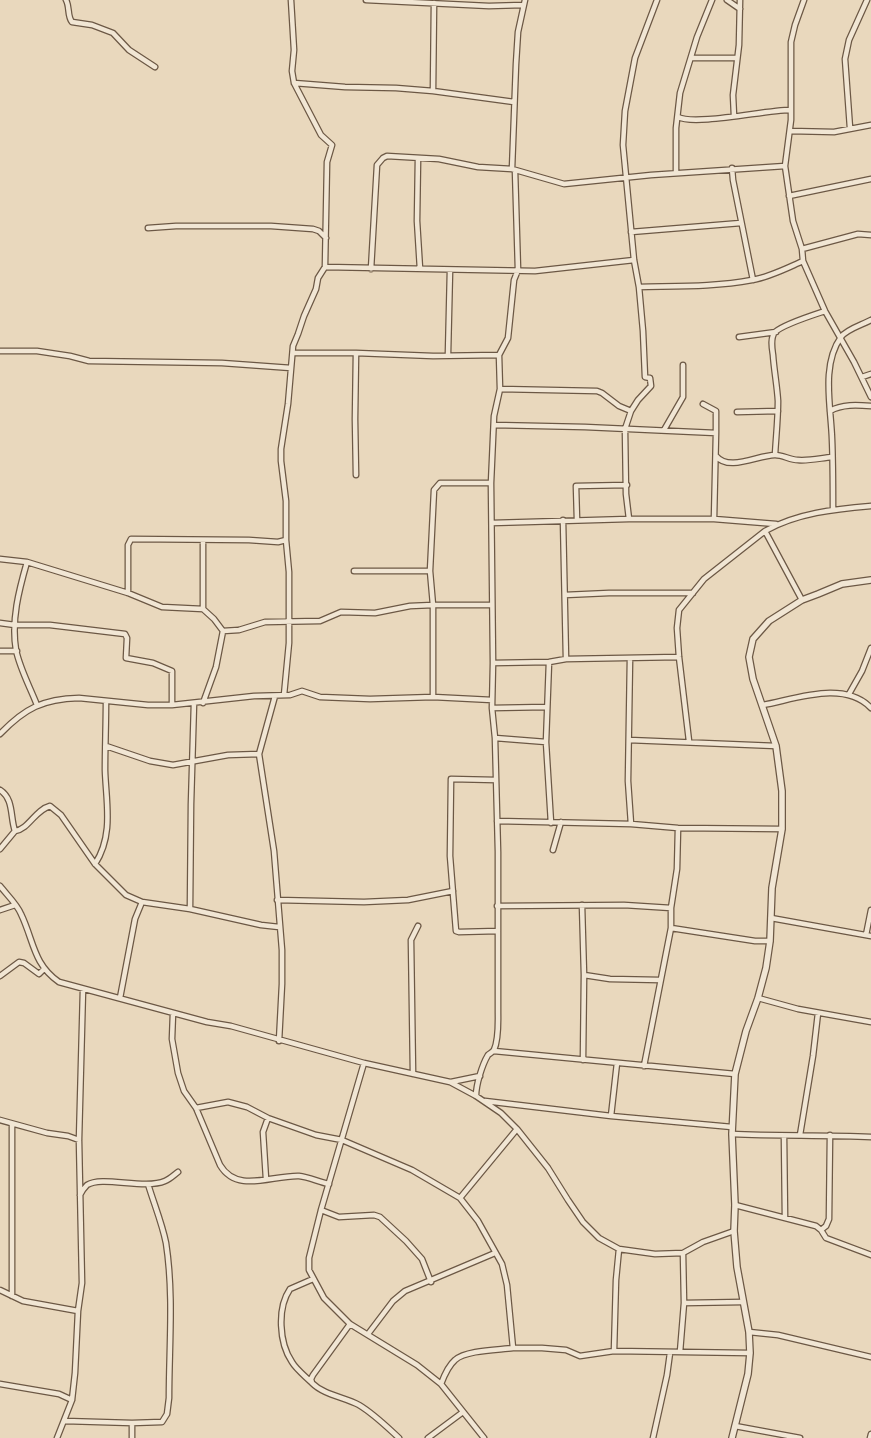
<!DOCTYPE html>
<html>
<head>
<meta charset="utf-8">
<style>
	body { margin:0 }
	canvas { display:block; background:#e9d8bd }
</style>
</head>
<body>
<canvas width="871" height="1438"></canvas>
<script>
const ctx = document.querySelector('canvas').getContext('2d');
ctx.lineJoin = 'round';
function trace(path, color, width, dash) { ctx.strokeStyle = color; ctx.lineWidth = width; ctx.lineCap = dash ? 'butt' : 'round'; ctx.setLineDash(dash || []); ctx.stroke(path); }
const minor = new Path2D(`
	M66 0C70 7 67 16 72 22L92 25 113 33 129 50 155 67
	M366 0 489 6 523 5
	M727 0 740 9
	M804 0 795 25 791 42V120L785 166 793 221 802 249 803 261 825 311 854 362 871 397
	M434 3 433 91 514 102
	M691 58H737
	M294 83 345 87 396 88 433 91
	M734 116 733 95 739 45 740 0
	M678 117C695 126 766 110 790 110
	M850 128 845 59 849 40 867 0
	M790 131 834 132 871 125
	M418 158 417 221 420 269
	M732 168 733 180 753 280
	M512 169 516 64 518 32 525 0
	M676 173V128L680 93 697 37 712 0
	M789 196 871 179
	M148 228 176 226H271L313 229 319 231 326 238
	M631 232 741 223
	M802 249 858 234 871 235
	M325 267 535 271 634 260
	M371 269 377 165 383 158 387 156 439 159 478 167 512 169 564 184 651 175 785 166
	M639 287C676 286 715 287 752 280 770 277 787 268 803 261
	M739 337 776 332
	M0 351H37L70 356 89 361 222 363 291 368
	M293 353H356L433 356 499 355 508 338 514 280 518 270 515 170
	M356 353 355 419 356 475
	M448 354 450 270
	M862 377 871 374
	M500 389 597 391 602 393 619 406 631 411
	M703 404 716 411V433
	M830 411C842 404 857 405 871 406
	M737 412 778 411
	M494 425 585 427 716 433 714 519
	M664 430 683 397V365
	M775 455C776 437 778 419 778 401 777 385 774 370 773 355 772 348 770 338 775 332 784 324 813 315 825 311
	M716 456C729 472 758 455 775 455 783 455 790 460 798 460 809 461 821 458 832 457
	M833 509C833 485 833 462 832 439 831 407 821 365 841 337 847 329 862 325 871 320
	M629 519 626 494 625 429 631 411 638 400 651 386 650 378 645 377 643 331 639 287 634 260 623 145 625 111 635 58 657 0
	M563 520 566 659
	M577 520 576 486 627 485
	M492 523 629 519H714L776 524
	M765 531 802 600
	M203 540V609
	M0 559 27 562 128 593 162 607 203 609 214 619 223 631 239 630 265 622 320 621 341 612 375 613 410 606 433 605H492
	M27 562C19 590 11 620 16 650 20 669 30 687 37 705
	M354 571H430
	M128 593V545L131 539 249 540 278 542 286 540
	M565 595 609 593H693
	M0 623 15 625H50L125 634 127 638 126 658 153 663 172 671V705
	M0 651H17
	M630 658 628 781 631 824
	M549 662 546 742 551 823
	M493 663 549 662 566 659 679 657
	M849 694 862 671 871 648
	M284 695 289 643V572L286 540V501L281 461V449L288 404 293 346 298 334 304 316 316 289 318 278 325 267 327 162 332 145 321 135 294 83 292 71 294 50 291 0
	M275 696 259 754 274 851 282 950V984L279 1041
	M433 697V605L430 571 434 490 440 483H491
	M203 703 216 667 223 631
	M763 705C796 699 844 680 871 708
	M492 708 546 707
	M0 734C25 708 43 699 79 698L148 705H172L254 696 290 695 302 691 320 697 370 699 433 697 492 700
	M495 738 546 742
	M629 740 776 746
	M689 741 679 657 677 628 679 610 704 579 765 531C797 513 835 509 871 506
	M106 746 150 761 173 765 228 755 259 754
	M496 780 451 779 450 856 456 931 459 932 498 931
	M0 790C14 799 10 817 15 831L0 849
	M497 821 631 824 678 828 782 829
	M15 831C29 829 35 810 50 806L61 815 95 864 126 895 142 902 190 909 261 925 279 927
	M553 850 561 822
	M95 864C114 835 106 802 105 770 105 747 106 724 106 701
	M0 886C7 895 17 904 21 914 34 941 33 964 59 982L207 1022 231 1026 364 1063 450 1082 476 1096 501 1113 517 1129 548 1168 568 1200 583 1222 599 1238 619 1249 655 1254 683 1253 703 1242 734 1231
	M277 900 364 902 408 900 453 891
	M582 905 584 975 583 1060
	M497 906 624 905 671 908
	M190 909 191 804 194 703
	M0 910 15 905
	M771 918 871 936
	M671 928 755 941H770
	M866 935 871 910
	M584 975 610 979 660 980
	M0 976 19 962 24 963 39 974 44 969
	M120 998 135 919 142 902
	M758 998 798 1009 871 1022
	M173 1013 172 1039 178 1073 184 1091 196 1108 220 1165C237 1194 272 1175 299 1176 309 1177 319 1182 329 1184
	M494 1051 735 1074
	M364 1063 321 1210 309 1258V1270L324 1298 350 1324 417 1365 441 1384 484 1438
	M644 1066 671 928V908L677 869 678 828
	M413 1074 411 940 418 926
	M451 1082 480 1076
	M476 1096C476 1085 482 1065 488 1055 490 1053 492 1053 494 1050 499 1039 498 1022 498 1011V852L495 738 492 708 493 663 491 483 494 416 500 389 499 355
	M485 1101 611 1116 732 1127
	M196 1108 228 1102 247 1107 268 1118 316 1135 342 1140 412 1170 460 1198 478 1221 502 1264 507 1285 513 1348H542L566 1350 580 1356 614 1351 750 1353
	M611 1116 617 1063
	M0 1120 47 1133 68 1136 79 1140
	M732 1134C778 1136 824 1135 871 1137
	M800 1135 813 1056 818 1013
	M784 1136 785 1218
	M266 1179 263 1132 268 1118
	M80 1195C82 1191 84 1188 87 1185 102 1175 144 1190 165 1181 170 1179 174 1175 178 1172
	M460 1198 517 1129
	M735 1205 816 1226 821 1230 826 1238 871 1255
	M321 1210 339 1217 374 1215 380 1217 406 1241 422 1259 431 1282
	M821 1230 826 1226 829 1219 830 1135
	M0 1290 23 1301 78 1311
	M12 1296V1125
	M684 1303 743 1302
	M350 1324 313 1375 311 1379 312 1383C324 1395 344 1397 359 1405 374 1414 386 1426 399 1438
	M749 1332 778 1335 871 1357
	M368 1334 393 1301 405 1291 495 1253
	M614 1351 616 1280 619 1249
	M680 1352 684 1303 683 1253
	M311 1382C305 1376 296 1369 292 1362 279 1343 277 1308 290 1289L313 1279
	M0 1384 59 1394 72 1400
	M441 1384C444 1376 448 1366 455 1360 466 1350 498 1350 513 1348
	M65 1421 132 1423V1438
	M132 1423 162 1422 167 1414 169 1398C169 1347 174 1295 166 1243 162 1223 154 1204 148 1184
	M735 1426 800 1438
	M57 1438 72 1400 75 1373 78 1311 82 1283 79 1140 83 989
	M428 1438 463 1412
	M653 1438 667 1375 670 1353
	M870 1438 871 1434`);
const tertiary = new Path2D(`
	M732 1438 748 1374 750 1353 749 1332 737 1267 734 1231 735 1205 732 1134 735 1074 746 1031 758 998 766 968 770 941 772 888 782 829V791L776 746 753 679 749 657 753 639 769 621 802 600 818 594 842 584 871 580`);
trace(minor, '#6c5845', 7);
trace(tertiary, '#6c5845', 8);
trace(minor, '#f1e6d4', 4.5);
trace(tertiary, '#f1e6d4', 5.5);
</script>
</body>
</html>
